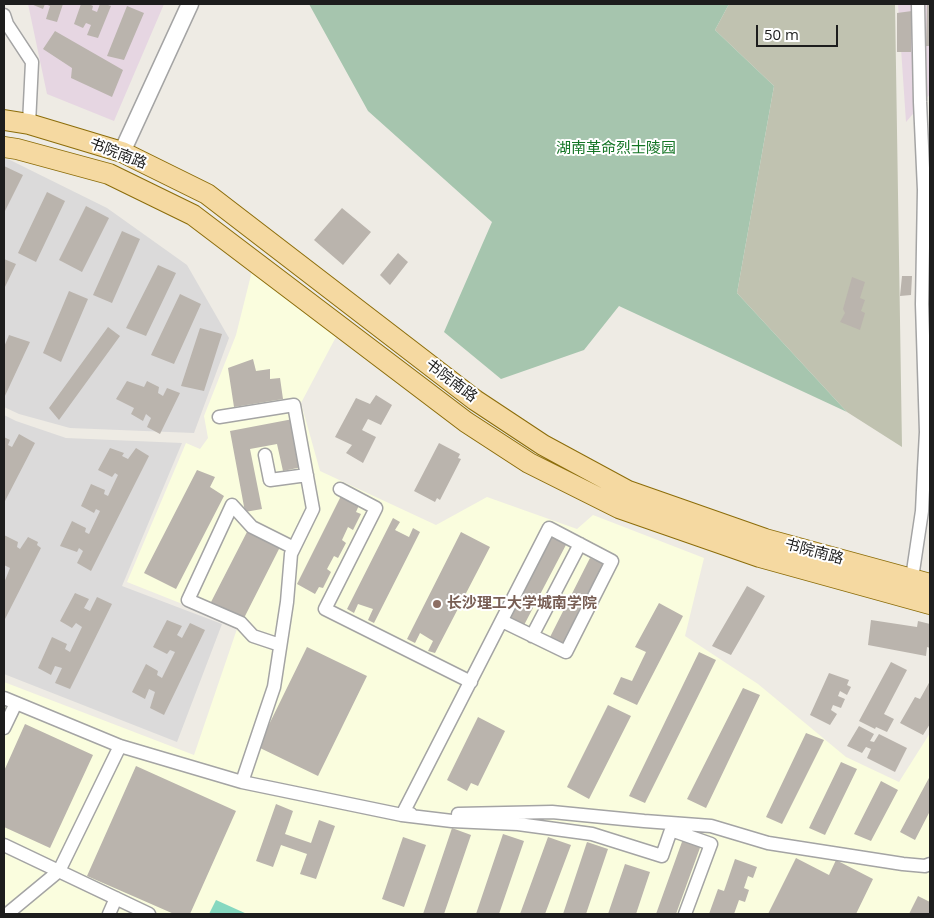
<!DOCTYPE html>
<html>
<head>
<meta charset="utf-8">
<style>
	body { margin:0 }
	#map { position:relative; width:934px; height:918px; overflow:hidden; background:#eeebe4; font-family:"Open Sans",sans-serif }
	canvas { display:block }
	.frame { position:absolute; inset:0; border:5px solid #1d1d1d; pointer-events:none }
	.scale { position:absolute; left:756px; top:25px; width:82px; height:22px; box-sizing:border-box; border:2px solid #1d1d1d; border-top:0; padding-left:6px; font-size:15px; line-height:18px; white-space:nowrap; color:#1d1d1d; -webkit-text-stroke:4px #fff; paint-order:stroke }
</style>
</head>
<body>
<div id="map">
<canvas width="934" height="918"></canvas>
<div class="frame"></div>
<div class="scale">50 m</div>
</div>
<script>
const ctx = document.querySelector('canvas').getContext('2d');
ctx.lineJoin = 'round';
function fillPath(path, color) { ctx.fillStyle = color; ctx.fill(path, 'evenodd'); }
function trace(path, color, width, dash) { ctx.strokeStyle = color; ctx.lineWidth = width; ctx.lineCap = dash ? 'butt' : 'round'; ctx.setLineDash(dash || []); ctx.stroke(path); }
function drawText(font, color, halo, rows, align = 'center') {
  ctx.font = font + ' "Open Sans","Noto Sans SC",sans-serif'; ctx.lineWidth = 4; ctx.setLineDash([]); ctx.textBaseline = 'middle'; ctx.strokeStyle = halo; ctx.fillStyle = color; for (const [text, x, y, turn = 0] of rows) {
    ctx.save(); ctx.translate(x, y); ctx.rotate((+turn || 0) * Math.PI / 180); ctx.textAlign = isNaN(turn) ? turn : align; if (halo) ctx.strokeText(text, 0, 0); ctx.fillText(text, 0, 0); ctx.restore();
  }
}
fillPath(new Path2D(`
	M4 159 10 160 107 208 187 265 229 338 194 433 70 428 19 414 4 407Z
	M4 415 16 421 66 438 182 443 122 586 222 624 177 742 4 674Z`), '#dbdada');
fillPath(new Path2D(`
	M28 4H164L114 121 47 94Z
	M898 4H930V94L906 122Z`), '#e6d6e2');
fillPath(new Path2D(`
	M252 271 337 335 301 403 320 471 436 525 487 497 577 529 593 515 704 558 685 636 758 684 846 757 899 782 930 733V914H4V682L194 755 238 626 127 582 186 443 200 449 208 438 204 416 236 335Z`), '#fafdde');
fillPath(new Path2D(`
	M729 4H895L902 447 847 412 737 293 774 86 715 30Z`), '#c0c2b0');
fillPath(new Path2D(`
	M309 4H729L715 30 774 86 737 293 847 412 619 306 584 350 501 379 444 332 492 222 368 111Z`), '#a6c5ae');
fillPath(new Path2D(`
	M216 900 247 914H209Z`), '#86d8c0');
fillPath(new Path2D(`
	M31 4H45L43 9Z
	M45 4H63L57 22 46 19 50 6Z
	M81 4H89L93 6 92 10 97 12 100 4H105L111 6 98 38 87 35 91 25 86 23 83 28 74 24Z
	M927 4H930V46H926Z
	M127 6 144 13 124 60 107 56Z
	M912 11 911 52H897V13Z
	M55 31 123 70 112 97 71 78 72 68 43 49Z
	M4 166 23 175 4 213Z
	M47 192 65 201 36 262 18 253Z
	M86 206 109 218 82 272 59 260Z
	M342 208 371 232 343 265 314 240Z
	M122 231 140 239 112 303 93 295Z
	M398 253 408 262 390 285 380 275Z
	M4 259 16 264 4 289Z
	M158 265 176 273 146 336 126 328Z
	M902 276H912L911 295 900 296Z
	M852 277 865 282 860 298 865 300 861 311 865 313 860 330 840 322 845 313 843 309Z
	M69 291 88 299 61 362 43 353Z
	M180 294 201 304 174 364 151 355Z
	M108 327 120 336 59 420 49 408Z
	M200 328 222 334 204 391 181 386Z
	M9 335 30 342 4 398V347Z
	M253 359 256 371 270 369V379L280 378 283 399 234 407 228 368Z
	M127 381 144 387 147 381 159 387 158 393 163 396 167 388 180 393 160 434 147 427 151 418 146 414 143 421 131 414 134 408 116 399Z
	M376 395 392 405 381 425 368 419 362 430 376 437 363 463 346 453 352 445 335 437 356 398 370 404Z
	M293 419 302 467 283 471 277 444 250 449 262 509 245 512 230 431Z
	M19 434 35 443 4 503V437L10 440 8 445 12 447Z
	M439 443 460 454 458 458 461 459 440 500 437 498 435 502 414 491Z
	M110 448 124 453 122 456 128 459 136 448 149 456 91 571 77 563 83 551 79 548 77 552 60 546 72 521 86 528 85 532 89 534 100 511 96 509 94 513 81 506 91 484 105 490 104 494 108 496 118 475 115 473 112 477 98 470Z
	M197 470 215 477 210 487 224 496 176 589 144 573Z
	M342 494 360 503 356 512 361 514 353 530 348 527 342 540 346 543 338 558 334 556 327 569 331 572 323 588 319 587 315 594 297 584Z
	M393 518 400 522 395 530 409 537 413 528 420 532 374 623 368 620 373 609 358 604 354 613 347 609Z
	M248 530 280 547 243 620 210 604Z
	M461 532 490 547 435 653 428 651 433 641 420 633 415 643 407 639Z
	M550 533 568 541 523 627 506 619Z
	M4 535 18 542 17 547 20 549 28 537 38 542 37 545 41 548 4 621V583L10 568 4 565Z
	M590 558 608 566 567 648 549 639Z
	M747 586 765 596 731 655 712 646Z
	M75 593 89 599 84 608 90 611 97 597 112 604 70 689 55 683 62 668 55 666 51 675 38 668 52 637 67 644 65 649 70 652 82 627 76 623 72 628 60 621Z
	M659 603 683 616 637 705 613 694 621 677 632 681 646 652 635 647Z
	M167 620 182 626 177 635 182 638 190 623 205 630 164 715 150 708 155 692 149 689 145 699 132 692 146 664 158 671 157 675 162 678 175 652 170 650 167 654 153 647Z
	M871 620 917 627 918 621 930 624V648L927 647 926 656 868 645Z
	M307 647 367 676 318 776 258 747Z
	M699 652 716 660 645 803 629 796Z
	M891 662 907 670 884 714 894 719 887 732 876 727 875 729 859 721Z
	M829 673 849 680 847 685 851 687 847 695 840 691 838 696 845 699 841 708 833 705 831 710 837 714 830 725 810 715Z
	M930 681V724L923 735 900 723 915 697 920 699Z
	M743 688 760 695 706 808 687 799Z
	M608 705 631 716 589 799 567 787Z
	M478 717 505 731 478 786 471 783 467 791 447 780Z
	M25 724 93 755 50 848 4 827V771Z
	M859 726 874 734 870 741 874 742 879 734 907 748 895 772 867 758 871 749 866 747 862 753 847 746Z
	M806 733 824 740 782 824 766 817Z
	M841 762 857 769 825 835 809 828Z
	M136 766 236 811 190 914H174L87 876Z
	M930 776V811L915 840 900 832Z
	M881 781 898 790 871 841 854 834Z
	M276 804 293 811 285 834 311 843 319 820 335 826 316 879 300 874 307 854 281 845 273 867 256 861Z
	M452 828 471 835 444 914H423Z
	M503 834 524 841 499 914H476Z
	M403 837 426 845 404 907 382 899Z
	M548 837 571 845 545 914H520Z
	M683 839 701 845 676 914H656Z
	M587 842 608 849 586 914H563Z
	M796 858 829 875 836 860 873 879 856 914H768Z
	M735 859 757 867 753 878 748 876 744 888 749 890 745 902 739 900 734 914H709L718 889 724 891Z
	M625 864 650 872 636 914H608Z
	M918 896 930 902V914H909Z`), '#bab4ad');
const minor = new Path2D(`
	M4 15 7 24 32 62 29 124
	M219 417 294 405 313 509 291 554 287 602 274 687 242 782
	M265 455 270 480 307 475
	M340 489 376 508 325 609 471 682
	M912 578 922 511 924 469 926 432 922 304 924 190 920 102 918 4
	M502 621 566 652 612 561 549 528 402 815 452 821 518 824 592 834 662 856 671 830 711 844 685 914
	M532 636 580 544
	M280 645 253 636 241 623 188 600 232 505 252 527 294 548
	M4 698 120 746 242 782 402 815 411 814
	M4 728 16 703
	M458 814 552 812 644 821 711 826 768 843 903 864 925 866 930 864
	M4 845 149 914
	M7 914 59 871 120 746
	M109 914 116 898`);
const tertiary = new Path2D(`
	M122 152 190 4`);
const primary = new Path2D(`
	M4 120 29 124 122 152 207 194 475 400 543 445 628 491 765 539 930 584
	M4 147 17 149 109 174 193 215 466 422 529 463 619 508 760 557 930 604`);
trace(minor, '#a4a4a4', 15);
trace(tertiary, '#a4a4a4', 19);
trace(primary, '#8c6d0a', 22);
trace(minor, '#fff', 12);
trace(tertiary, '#fff', 16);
trace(primary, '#f5d9a1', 20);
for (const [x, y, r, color] of [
	[437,604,5,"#8d6e63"]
]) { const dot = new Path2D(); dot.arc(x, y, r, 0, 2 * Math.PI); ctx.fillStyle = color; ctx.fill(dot); trace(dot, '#fff', 2); }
drawText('15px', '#137424', '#fff', [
	["湖南革命烈士陵园",616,149]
]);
drawText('15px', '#1d1d1d', '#fff', [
	["书院南路",118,154,21],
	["书院南路",451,381,37],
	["书院南路",814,552,15]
]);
drawText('bold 15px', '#785e54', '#fff', [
	["长沙理工大学城南学院",447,604]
], 'left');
</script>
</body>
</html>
